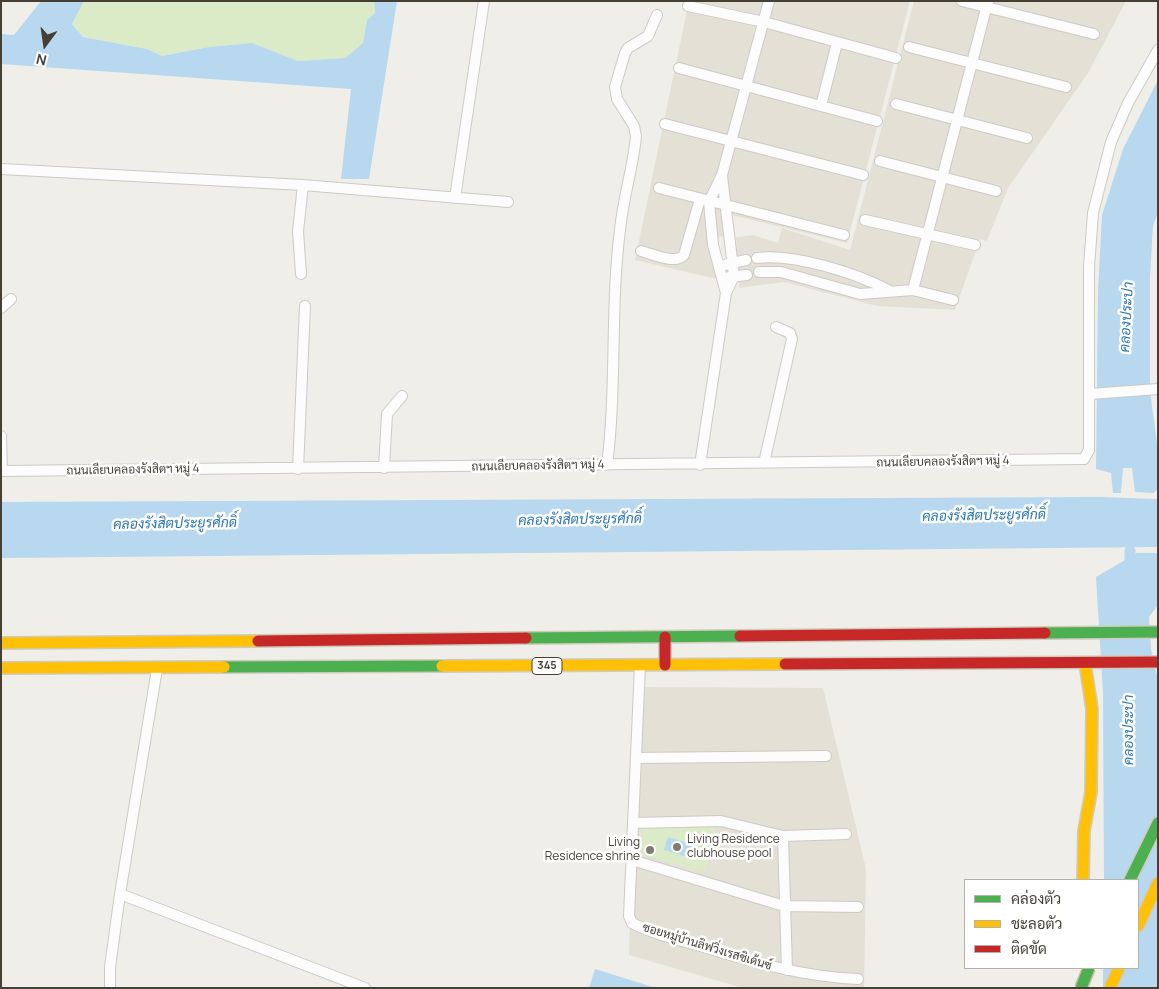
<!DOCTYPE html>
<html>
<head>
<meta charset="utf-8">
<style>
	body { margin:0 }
	#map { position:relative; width:1159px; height:989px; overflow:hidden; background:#f0eee8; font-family:Manrope,Sarabun,sans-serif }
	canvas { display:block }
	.frame { position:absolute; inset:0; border:2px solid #453f34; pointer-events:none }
	.legend { position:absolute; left:964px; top:879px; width:175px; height:90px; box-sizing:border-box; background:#fff; border:1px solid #b5b2ae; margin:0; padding:6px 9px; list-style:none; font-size:15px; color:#453f34 }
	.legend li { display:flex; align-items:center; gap:10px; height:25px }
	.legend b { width:25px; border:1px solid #b5b2ae }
	.north { position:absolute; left:20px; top:20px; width:50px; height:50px; -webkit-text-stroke:4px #fff; paint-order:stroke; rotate:194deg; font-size:14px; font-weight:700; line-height:20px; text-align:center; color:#453f34 }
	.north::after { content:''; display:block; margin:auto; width:18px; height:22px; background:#453f34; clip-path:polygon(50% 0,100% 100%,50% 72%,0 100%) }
</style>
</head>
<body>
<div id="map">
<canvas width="1159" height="989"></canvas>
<div class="frame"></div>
<ul class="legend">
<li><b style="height:6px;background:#4caf50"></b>คล่องตัว</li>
<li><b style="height:6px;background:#ffc107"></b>ชะลอตัว</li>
<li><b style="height:6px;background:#c62828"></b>ติดขัด</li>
</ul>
<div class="north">N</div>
</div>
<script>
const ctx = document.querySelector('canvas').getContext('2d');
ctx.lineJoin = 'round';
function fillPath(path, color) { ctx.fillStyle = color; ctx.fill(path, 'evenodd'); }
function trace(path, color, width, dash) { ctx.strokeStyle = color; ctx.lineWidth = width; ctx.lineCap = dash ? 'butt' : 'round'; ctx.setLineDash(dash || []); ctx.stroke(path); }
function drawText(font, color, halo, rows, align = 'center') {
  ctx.font = font + ' Manrope,Sarabun,sans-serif'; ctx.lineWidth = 5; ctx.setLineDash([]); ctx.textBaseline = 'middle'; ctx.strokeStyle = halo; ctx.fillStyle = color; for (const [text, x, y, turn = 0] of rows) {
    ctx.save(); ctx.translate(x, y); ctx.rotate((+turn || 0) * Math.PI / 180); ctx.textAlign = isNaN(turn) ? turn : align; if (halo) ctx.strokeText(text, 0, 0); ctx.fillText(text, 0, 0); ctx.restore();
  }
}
fillPath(new Path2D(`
	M689 1H910L847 243 732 215 735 235 707 238 717 279 635 260Z
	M914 1H1126L1088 73 1008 188 987 241 980 239 955 310 877 306 784 282 739 288 736 237 753 235 778 243 782 228 850 250Z
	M637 687 823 688 866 869 864 988H743L629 955Z`), '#e4e0d5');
fillPath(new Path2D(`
	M84 1H374L375 13 367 20 363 43 345 58 298 61 252 43 209 47 162 56 147 49 83 37 72 24Z
	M714 826 715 843 704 872 642 855V829Z`), '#dcebc7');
fillPath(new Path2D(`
	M41 1H84L72 24 83 37 147 49 162 56 209 47 252 43 298 61 345 58 363 43 367 20 375 13 374 1H397L369 179H341L351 89 1 64V34L14 35Z
	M1158 80V212L1153 226 1150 277V391L1158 451V488L1154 493 1135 492 1132 468H1123L1121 493H1113L1111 473 1096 469 1098 291 1102 215 1123 149Z
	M1099 497 1158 499V547L1 558V502Z
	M1137 553H1158V605L1149 617 1151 649 1157 676 1158 988H1103V968H1138V880H1104L1103 693 1096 577Z
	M668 837 691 844 687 857 664 850Z
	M595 969 656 988H589Z`), '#b7d8ee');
trace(new Path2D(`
	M1130 571V551`), '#b7d8ee', 11);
const street = new Path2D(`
	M962 1 1094 34
	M688 6 764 22 896 58
	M909 47 1066 87
	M679 68 877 121
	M896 104 1027 138
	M821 106 837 43
	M665 124 863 175
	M880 161 996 191
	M1 169 303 185 508 202
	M659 188 844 235
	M455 198 484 1
	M865 220 975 245
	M641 251C653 254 675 265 684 255L700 199
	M757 258C793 253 856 273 888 290
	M724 265 746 260
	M759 272H781L860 294 913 290 988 1
	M301 274 298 231 303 185
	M729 277 747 275
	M913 290 953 300
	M726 293 713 245 709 202 722 175 769 1
	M1 308 11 299
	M1090 394 1158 389
	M1 436 2 471
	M764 463 792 339 790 333 776 327
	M607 465C617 387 610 308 620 230 623 198 633 168 636 136L634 126 617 99 615 87 625 53 628 48 648 36 657 15
	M700 465 726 293 734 276 722 176
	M384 468 387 414 402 396
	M298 469 305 306
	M1 471 1084 459 1089 450V267L1093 213 1111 142 1128 103 1158 50
	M640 665 629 916 632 923C653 934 678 940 701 946 752 962 804 977 858 979
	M636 758 826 756
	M633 823 721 821 783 836 846 834
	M783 836 787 970
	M632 860 784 906 858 907
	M120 894 365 988
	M110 988V967L120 894 157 669`);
const fast = new Path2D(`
	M1045 633 1158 632
	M526 638 740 636
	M224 667 442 666
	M1130 880 1158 823`);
const slow = new Path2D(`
	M1 643 258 641
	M442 666 785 664
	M1 668 224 667
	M1083 880 1084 831 1091 792 1092 709 1085 663
	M1138 926 1158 883
	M1110 988 1119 968`);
const jam = new Path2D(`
	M740 636 1045 633
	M665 637V665
	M258 641 526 638
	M785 664 1158 662`);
trace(street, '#cccac4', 12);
trace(fast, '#cfcbbf', 14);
trace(slow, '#cfcbbf', 14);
trace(jam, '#cfcbbf', 14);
trace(street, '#fdfcfc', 10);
trace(fast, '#4caf50', 11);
trace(slow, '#ffc107', 11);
trace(jam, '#c62828', 11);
const fastBridge = new Path2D(`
	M1081 988 1089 968`);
trace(fastBridge, '#c8bba3', 14, []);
trace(fastBridge, '#4caf50', 11);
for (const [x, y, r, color] of [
	[677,847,5,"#817c73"],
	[650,850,5,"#817c73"]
]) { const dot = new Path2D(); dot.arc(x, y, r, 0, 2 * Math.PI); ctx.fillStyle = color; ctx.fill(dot); trace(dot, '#fff', 2); }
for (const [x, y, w] of [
	[547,666,30]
]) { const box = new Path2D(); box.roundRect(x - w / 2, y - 8.5, w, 17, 4); ctx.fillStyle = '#fff'; ctx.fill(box); trace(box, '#453f34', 1); }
drawText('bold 11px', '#453f34', null, [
	["345",547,666]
]);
drawText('12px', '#453f34', '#fff', [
	["ถนนเลียบคลองรังสิตฯ หมู่ 4",943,462,-1],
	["ถนนเลียบคลองรังสิตฯ หมู่ 4",538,466,-1],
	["ถนนเลียบคลองรังสิตฯ หมู่ 4",133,470,-1],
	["ซอยหมู่บ้านลิฟวิ่งเรสซิเด้นซ์",707,947,17]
]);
drawText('12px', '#453f34', '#fff', [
	["Living Residence",687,840],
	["clubhouse pool",687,854],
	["Living",640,843,"right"],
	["Residence shrine",640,857,"right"]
], 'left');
drawText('italic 14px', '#2c77b2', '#fff', [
	["คลองประปา",1127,317,-87],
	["คลองรังสิตประยูรศักดิ์",984,516,-1],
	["คลองรังสิตประยูรศักดิ์",580,520,-1],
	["คลองรังสิตประยูรศักดิ์",175,524,-1],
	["คลองประปา",1129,730,-90]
]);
</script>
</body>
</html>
